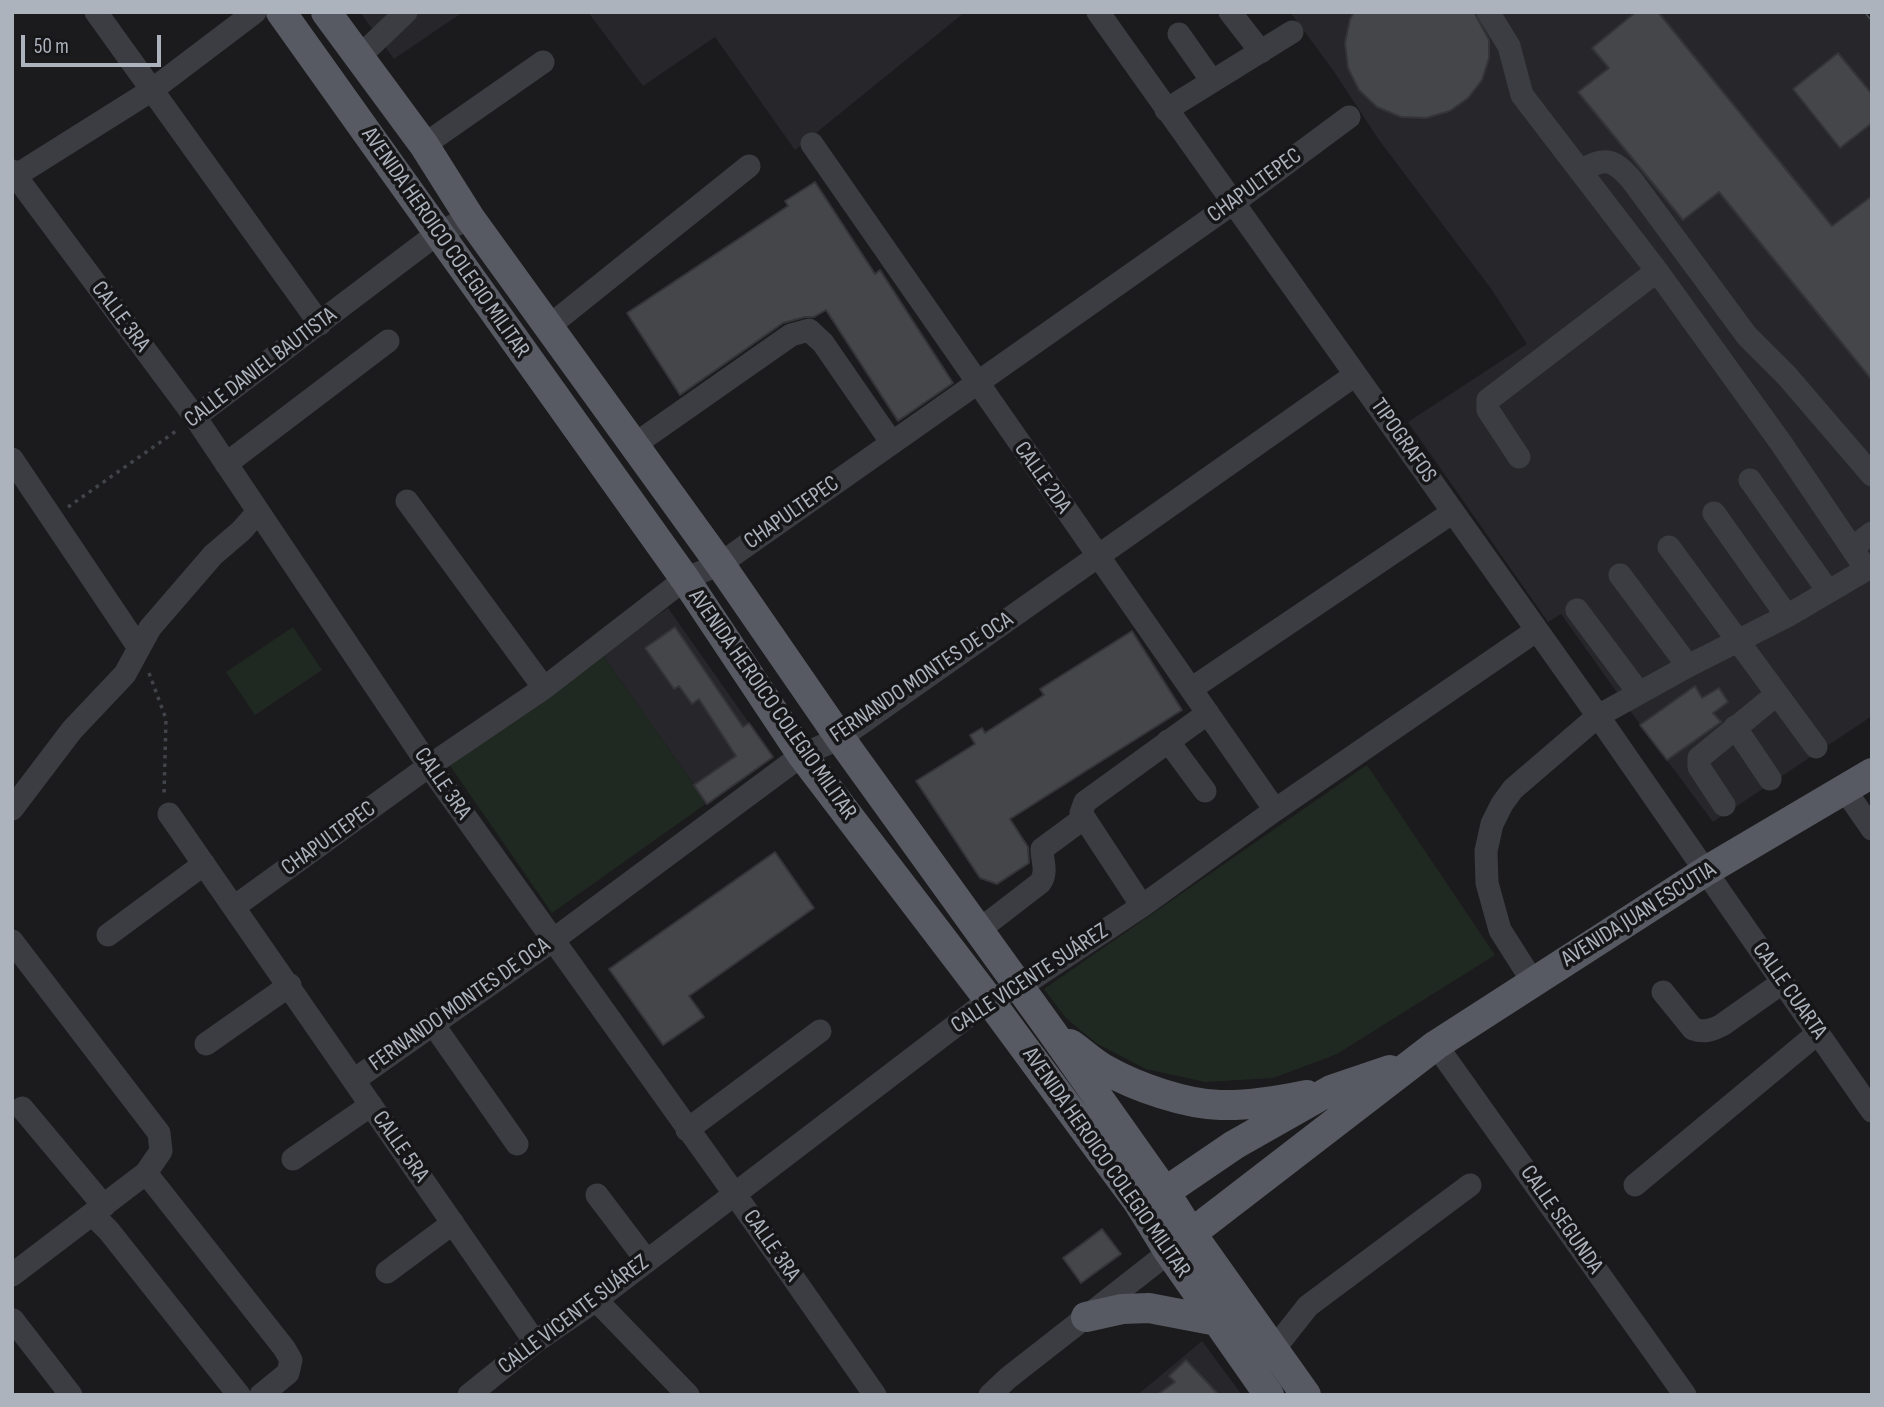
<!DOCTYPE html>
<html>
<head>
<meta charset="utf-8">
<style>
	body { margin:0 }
	#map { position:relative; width:1884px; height:1407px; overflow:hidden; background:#1b1b1d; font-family:"Sofia Sans Condensed",sans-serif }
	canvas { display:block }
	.frame { position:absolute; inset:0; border:14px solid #adb3bd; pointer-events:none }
	.scale { position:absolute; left:21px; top:35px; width:140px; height:32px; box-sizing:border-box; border:4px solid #adb3bd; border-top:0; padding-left:9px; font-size:21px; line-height:24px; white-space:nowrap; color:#adb3bd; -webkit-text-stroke:5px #161618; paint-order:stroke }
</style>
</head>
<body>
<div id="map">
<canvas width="1884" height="1407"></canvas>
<div class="frame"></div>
<div class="scale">50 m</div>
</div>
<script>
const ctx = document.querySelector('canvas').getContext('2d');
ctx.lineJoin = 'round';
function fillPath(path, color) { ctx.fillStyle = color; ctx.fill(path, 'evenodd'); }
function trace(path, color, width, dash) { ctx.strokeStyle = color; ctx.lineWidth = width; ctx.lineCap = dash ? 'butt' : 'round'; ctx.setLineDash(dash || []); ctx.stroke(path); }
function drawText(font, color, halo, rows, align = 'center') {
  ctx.font = font + ' "Sofia Sans Condensed",sans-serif'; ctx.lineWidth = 7; ctx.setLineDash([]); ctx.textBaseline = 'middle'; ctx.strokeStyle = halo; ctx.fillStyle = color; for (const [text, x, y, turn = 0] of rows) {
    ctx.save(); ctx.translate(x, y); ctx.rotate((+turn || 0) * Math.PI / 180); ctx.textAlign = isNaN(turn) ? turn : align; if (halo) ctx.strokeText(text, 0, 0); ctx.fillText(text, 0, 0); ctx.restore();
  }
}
fillPath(new Path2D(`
	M360 12H463L394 59Z
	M588 12H965L795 150 715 37 643 86Z
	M1290 12H1872V716L1713 822 1628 708 1561 614 1548 622 1408 422 1527 344 1492 290 1379 140 1333 70Z
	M668 608 773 757 707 803 602 654Z
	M1202 1341 1242 1395H1137L1142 1391Z`), '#27272b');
fillPath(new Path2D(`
	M293 627 322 670 255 715 226 672Z
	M602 654 707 803 552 913 446 760Z
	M1367 765 1495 955 1337 1054 1273 1078 1205 1082 1146 1069 1096 1043 1066 1018 1044 989Z`), '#202921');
const building = new Path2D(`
	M1354 12H1474L1489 40V58L1482 80 1468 98 1450 111 1426 118 1401 117 1377 107 1359 90 1348 68 1345 43 1350 19Z
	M1636 12H1658L1832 226 1872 196V380L1719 192 1683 220 1578 92 1609 68 1592 48Z
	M1838 53 1872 94V123L1840 148 1793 89Z
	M815 182 875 274 880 270 953 383 898 421 826 310 814 317H805L783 323 680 395 627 313 788 206 785 201Z
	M675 627 743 727 749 723 773 757 707 804 694 785 736 756 699 699 692 704 679 686 674 689 645 648Z
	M1132 631 1182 710 1010 819 1028 847 1029 863 997 884 980 878 916 781 975 744 970 735 982 728 985 733 1044 695 1040 689Z
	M1695 686 1702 698 1719 688 1728 702 1713 713 1721 722 1667 760 1640 725Z
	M775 852 814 908 689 996 704 1017 663 1045 609 969Z
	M1102 1229 1121 1254 1081 1283 1063 1258Z
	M1186 1360 1219 1395H1157L1175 1382 1169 1376Z`);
fillPath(building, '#45464a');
trace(building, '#353539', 2);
trace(new Path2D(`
	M68 507 179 429
	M149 673 166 719 164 795`), '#41444a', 3.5, [3.5, 5]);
trace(new Path2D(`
	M96 12 320 324
	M1098 12 1598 716 1872 1111
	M1230 12 1261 52
	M1488 12 1509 46 1522 95 1657 271 1781 443 1866 569
	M1179 34 1212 81
	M359 57 406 12
	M1166 110 1292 32
	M812 144 1275 810
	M424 145 543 62
	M12 171 195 417 429 766 734 1193 875 1395
	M1580 171C1605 157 1612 158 1631 179L1747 336 1787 376 1872 475
	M12 178 152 90 255 12
	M548 327 749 166
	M195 417 438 233 470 218
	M634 445 791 335 809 330 823 343 892 443
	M1519 457 1488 410V400L1657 271
	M12 459 139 648
	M226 464 388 341
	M1750 480 1828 591
	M407 501 544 688
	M1714 513 1787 616
	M1669 547 1816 747
	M1852 548 1872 533
	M1620 575 1688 666
	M1577 610 1639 693
	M1191 689 1453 512
	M1735 727 1770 779
	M1168 741 1205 791
	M1845 790 1872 829
	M1724 805 1699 767V758L1777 694
	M12 809 72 730 125 674 150 628 169 606 213 555 241 531 258 512
	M169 814 535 1342
	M1142 906 1081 813 1085 802 1208 713
	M234 907 429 766 544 688 685 579 720 564 1233 203 1349 117
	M979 930 1040 883C1048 872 1042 861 1042 849L1084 818
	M108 935 204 864
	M12 941 159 1133 161 1151 146 1173 12 1275
	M1533 982 1500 930 1487 883 1486 851 1492 824 1502 804 1513 789 1598 716 1688 666 1787 616 1872 566
	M1663 992 1693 1029C1704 1033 1712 1030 1722 1025L1783 982
	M433 1024 517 1144
	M206 1044 290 985
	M1436 1045 1685 1395
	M354 1080 553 940 802 755 840 738 1355 375
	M22 1108 104 1206
	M687 1130 820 1031
	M293 1159 371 1105
	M146 1173 284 1348 291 1360 288 1373 261 1395
	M1635 1185 1818 1033
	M597 1195 647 1261
	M93 1215 109 1231 239 1395
	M387 1272 453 1223
	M596 1300 688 1395
	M13 1320 71 1395
	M1262 1358 1274 1349 1308 1306 1470 1185
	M469 1395 535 1342 596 1300 989 1000 1020 987 1142 906 1275 810 1537 630
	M990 1395 1008 1378 1169 1252`), '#3c3d43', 23);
trace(new Path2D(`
	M281 12 685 579 802 755 989 1000 1138 1202 1169 1252 1269 1395
	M326 12 424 145 470 218 720 564 840 738 1052 1032 1165 1192 1191 1233 1306 1395
	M1070 1044C1082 1052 1093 1063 1106 1070 1136 1087 1185 1104 1220 1105 1249 1106 1278 1101 1307 1095
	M1148 1198 1165 1192 1234 1145 1331 1090 1390 1070
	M1175 1246 1436 1045 1706 871 1872 773
	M1086 1317 1122 1309 1149 1308 1217 1321`), '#575a62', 30);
const rail = new Path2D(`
	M1869 12 1872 16`);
trace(rail, '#4e5158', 8);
trace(rail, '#161618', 5, [16]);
drawText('23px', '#adb3bd', '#161618', [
	["CHAPULTEPEC",1255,186,-36],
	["AVENIDA HEROICO COLEGIO MILITAR",445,243,55],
	["CALLE 3RA",120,317,53],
	["CALLE DANIEL BAUTISTA",261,368,-37],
	["TIPOGRAFOS",1403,441,55],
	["CALLE 2DA",1042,478,55],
	["CHAPULTEPEC",792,513,-35],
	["FERNANDO MONTES DE OCA",922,678,-34],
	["AVENIDA HEROICO COLEGIO MILITAR",772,705,55],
	["CALLE 3RA",442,784,55],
	["CHAPULTEPEC",329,839,-36],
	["AVENIDA JUAN ESCUTIA",1639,915,-32],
	["CALLE VICENTE SUÁREZ",1030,979,-33],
	["CALLE CUARTA",1789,991,55],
	["FERNANDO MONTES DE OCA",460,1005,-35],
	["CALLE 5RA",400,1147,55],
	["AVENIDA HEROICO COLEGIO MILITAR",1106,1163,55],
	["CALLE SEGUNDA",1561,1220,55],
	["CALLE 3RA",771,1246,55],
	["CALLE VICENTE SUÁREZ",574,1315,-37]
]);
</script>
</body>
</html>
